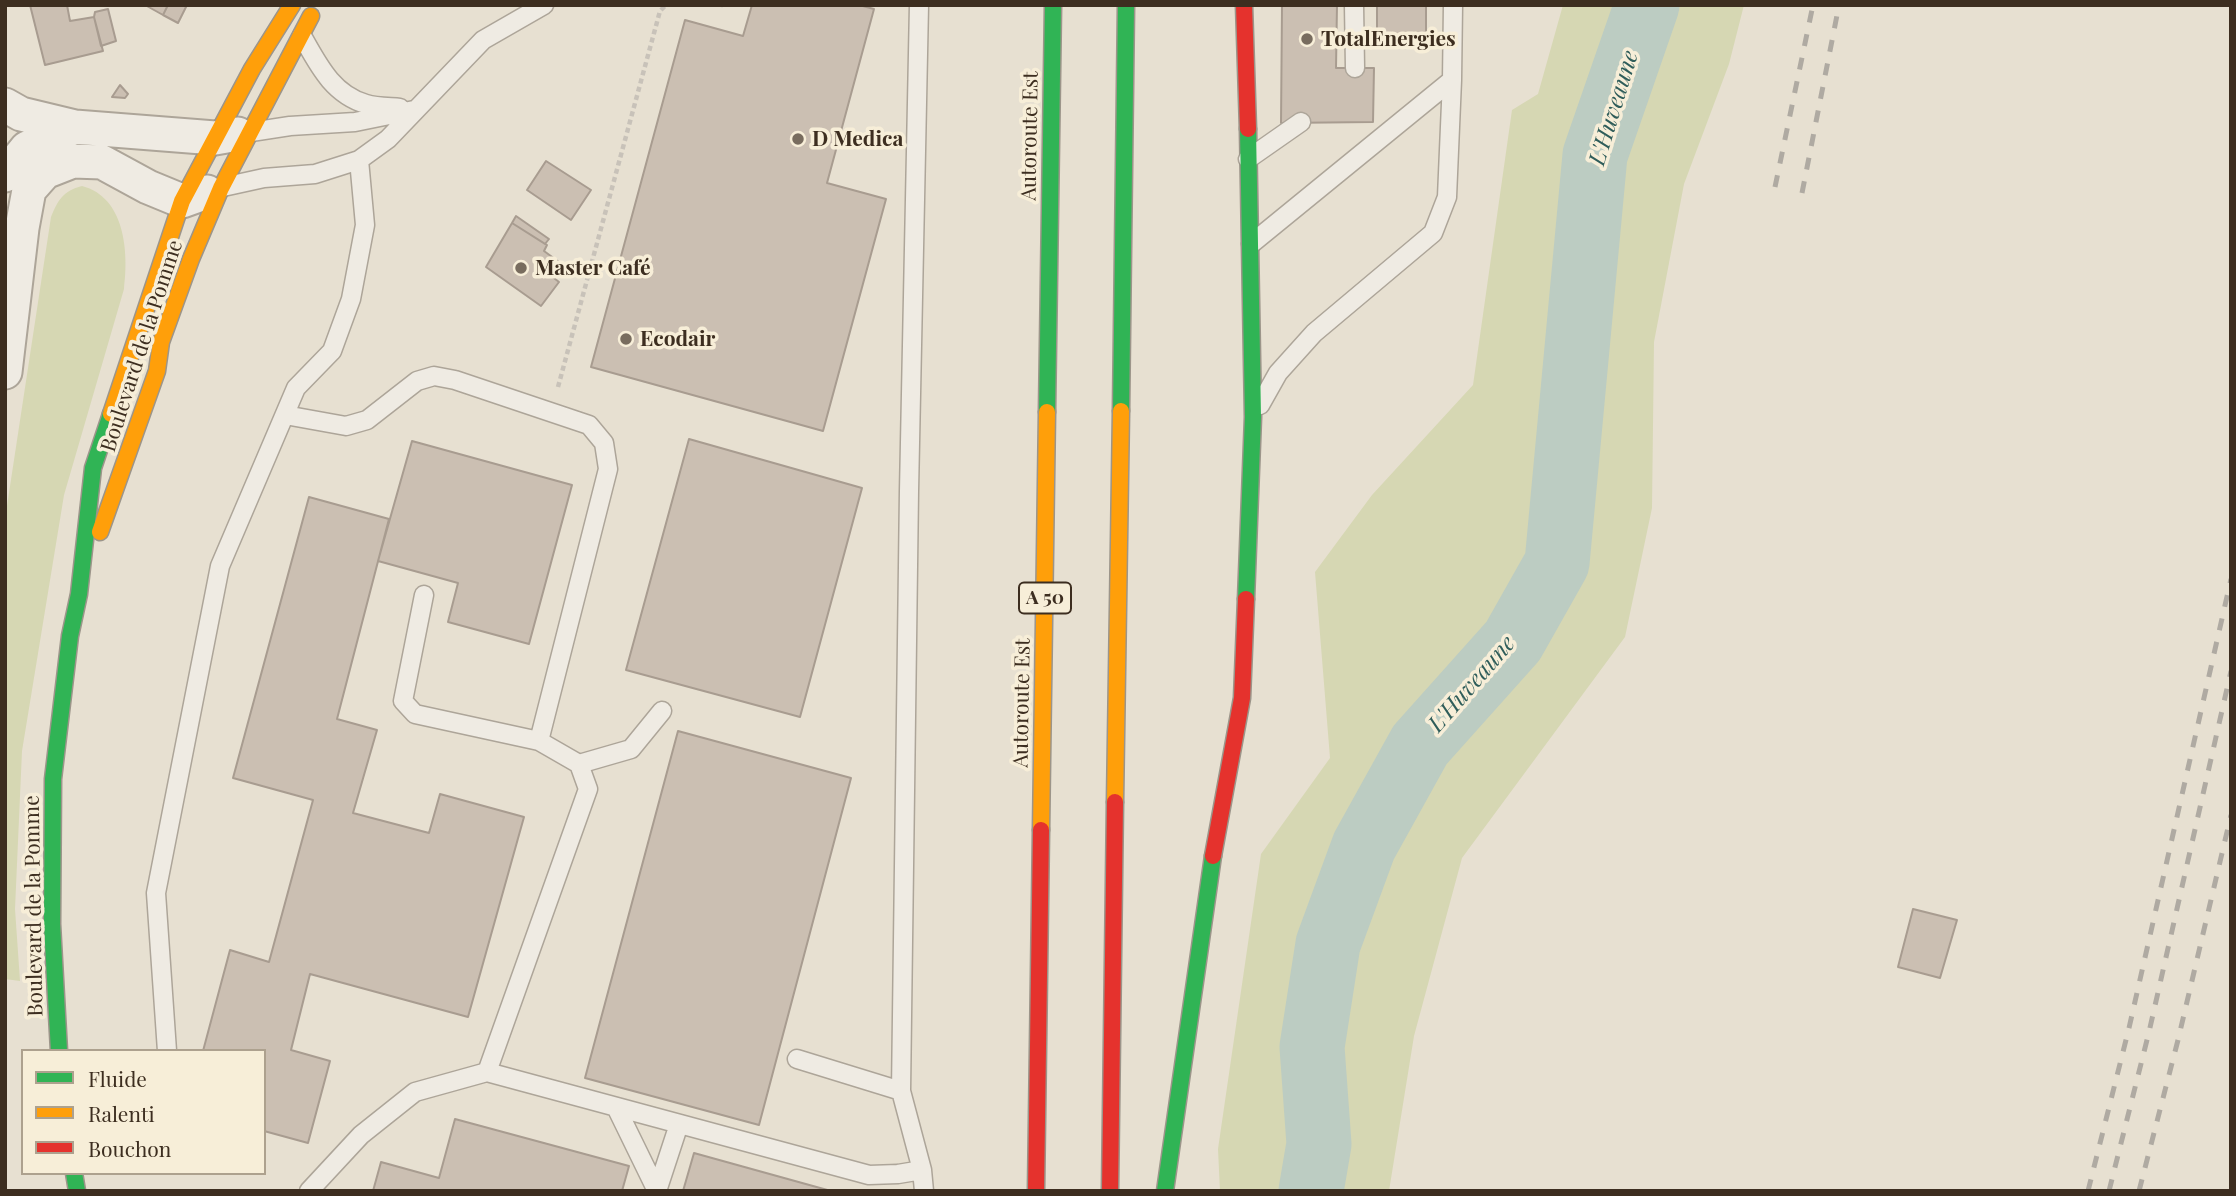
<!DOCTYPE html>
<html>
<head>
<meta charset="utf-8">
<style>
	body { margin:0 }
	#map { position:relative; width:2236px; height:1196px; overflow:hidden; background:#e7e0d1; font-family:"Playfair Display",serif }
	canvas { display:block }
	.frame { position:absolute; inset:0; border:7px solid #3d2e20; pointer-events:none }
	.legend { position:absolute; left:21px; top:1049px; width:245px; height:126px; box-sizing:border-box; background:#f7eed8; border:2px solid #ada18e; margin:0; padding:9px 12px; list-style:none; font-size:21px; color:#3d2e20 }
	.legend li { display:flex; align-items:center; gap:14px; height:35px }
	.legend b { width:35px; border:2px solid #ada18e }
</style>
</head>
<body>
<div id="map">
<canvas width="2236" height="1196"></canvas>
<div class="frame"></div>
<ul class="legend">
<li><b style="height:9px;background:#30b455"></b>Fluide</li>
<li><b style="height:9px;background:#ff9f0a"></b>Ralenti</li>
<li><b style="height:9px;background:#e5322d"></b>Bouchon</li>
</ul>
</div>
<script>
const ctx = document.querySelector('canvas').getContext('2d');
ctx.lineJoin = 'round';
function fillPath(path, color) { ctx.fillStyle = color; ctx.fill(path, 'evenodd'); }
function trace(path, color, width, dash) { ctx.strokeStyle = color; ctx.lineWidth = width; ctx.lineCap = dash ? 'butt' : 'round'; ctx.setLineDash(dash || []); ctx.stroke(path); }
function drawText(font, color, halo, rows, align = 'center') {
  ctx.font = font + ' "Playfair Display",serif'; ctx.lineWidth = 7; ctx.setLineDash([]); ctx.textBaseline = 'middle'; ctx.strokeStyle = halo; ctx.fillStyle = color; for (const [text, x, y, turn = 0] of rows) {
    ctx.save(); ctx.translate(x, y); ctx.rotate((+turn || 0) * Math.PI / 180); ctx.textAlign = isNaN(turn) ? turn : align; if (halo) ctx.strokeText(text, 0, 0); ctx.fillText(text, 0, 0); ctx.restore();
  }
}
fillPath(new Path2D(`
	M1563 5H1744L1729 64 1684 184 1654 342 1652 508 1625 637 1462 858 1414 1036 1389 1191H1220L1218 1149 1261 854 1330 758 1315 572 1372 495 1473 385 1512 110 1538 94Z
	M82 186C125 197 129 252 124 289L64 495 22 751 15 909 20 981 5 979V519L51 217C58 200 63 191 82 186Z`), '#d6d7b3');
trace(new Path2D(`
	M1311 1191 1319 1144 1312 1047 1328 944 1364 846 1420 745 1513 641 1557 563 1595 155 1647 5`), '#bcccc2', 65);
const building = new Path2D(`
	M30 5H67L70 21 94 17 103 51 45 65Z
	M145 5H168L163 15Z
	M168 5H187L178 23 163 15Z
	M752 5H859L874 9 827 183 886 199 823 431 591 367 685 20 743 36Z
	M1282 5H1337L1336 68H1374L1373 122 1281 123Z
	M1377 5H1426V37H1377Z
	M108 9 116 41 101 46 94 17 95 12Z
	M120 85 128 94 125 98 112 97Z
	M546 161 591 190 571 220 527 190Z
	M516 216 549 239 545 244 512 223Z
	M512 223 547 245 544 251 559 262 550 275 559 282 541 306 486 267Z
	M689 439 862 488 800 717 626 670Z
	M412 441 572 485 529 644 448 622 458 583 378 561Z
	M309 497 389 519 337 719 377 730 353 813 429 833 440 794 524 817 468 1017 310 974 291 1050 330 1061 308 1143 264 1131V1051H203L230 950 269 962 313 800 233 778Z
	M678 731 851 778 759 1125 585 1078Z
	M1913 909 1957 920 1940 978 1898 967Z
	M455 1119 629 1166 622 1191H373L381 1162 439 1178Z
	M694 1153 831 1191H683Z`);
fillPath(building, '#cbbfb2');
trace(building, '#a89c90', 2);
const lane = new Path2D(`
	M919 5 909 491 901 1091 922 1170 924 1191
	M1354 5 1355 68
	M302 36C318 64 332 94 366 104 376 107 389 107 400 108
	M251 132 290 126 355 122 414 110
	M1248 159 1301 122
	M223 187 264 178 315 174 359 160 388 139 483 40 544 5
	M1251 244 1452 80 1453 5
	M1260 405 1278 373 1314 333 1433 233 1447 197 1452 80
	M285 415 346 426 367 420 417 381 434 376 455 380 589 425 604 443 608 469 539 741
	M579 764 631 749 662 711
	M167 1051 156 893 220 566 296 388 332 351 351 299 365 225 359 160
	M797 1059 901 1091
	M487 1072 869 1175 898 1174 922 1170
	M616 1107 657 1191
	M309 1191 361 1135 415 1092 487 1072 588 789 579 764 539 741 415 714 403 701 424 595
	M657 1191 679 1124`);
const street = new Path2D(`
	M5 105 21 114 75 127
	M5 175 27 148 75 127 215 138 238 134
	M5 372 22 228 29 190 45 172 73 161 102 162 148 187 182 201 207 192`);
const fast = new Path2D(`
	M1121 411 1126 5
	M1047 412 1053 5
	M1246 599 1253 417 1248 129
	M59 1051 52 924 53 779 70 636 79 594 93 468 111 414
	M74 1173 77 1191
	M1165 1191 1213 856`);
const slow = new Path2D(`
	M111 414 182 201 252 69 292 5
	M100 532 157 371 161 342 191 259 221 188 311 16
	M1115 802 1121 411
	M1041 830 1047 412`);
const jam = new Path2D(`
	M1244 5 1248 129
	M1213 856 1242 698 1246 599
	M1036 1191 1041 830
	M1110 1191 1115 802`);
trace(lane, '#ada599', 21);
trace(street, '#ada599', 37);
trace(fast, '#9c958a', 19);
trace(slow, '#9c958a', 19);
trace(jam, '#9c958a', 19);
trace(new Path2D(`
	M721 5H723
	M558 387 660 11 666 5`), '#c8c2b9', 4.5, [5, 3.5]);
trace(lane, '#efebe3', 18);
trace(street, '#efebe3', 33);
trace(fast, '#30b455', 16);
trace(slow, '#ff9f0a', 16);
trace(jam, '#e5322d', 16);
trace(new Path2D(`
	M1775 187 1813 5
	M1802 193 1839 5
	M2088 1191 2129 1028 2231 579
	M2109 1191 2149 1032 2231 671
	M2139 1191 2178 1040 2231 815`), '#afaaa2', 5, [12, 12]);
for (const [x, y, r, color] of [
	[1307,39,7,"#786c5e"],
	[798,139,7,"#786c5e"],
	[521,268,7,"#786c5e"],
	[626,339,7,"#786c5e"]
]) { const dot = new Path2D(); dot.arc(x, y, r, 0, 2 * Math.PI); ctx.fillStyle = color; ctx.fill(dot); trace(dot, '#f7eed8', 2.5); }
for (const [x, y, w] of [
	[1045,598,52]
]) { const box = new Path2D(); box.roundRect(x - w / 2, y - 15.5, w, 31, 5); ctx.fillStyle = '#f7eed8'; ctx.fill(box); trace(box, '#3d2e20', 2); }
drawText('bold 19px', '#3d2e20', null, [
	["A 50",1045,598]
]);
drawText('bold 21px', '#3d2e20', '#f7eed8', [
	["TotalEnergies",1321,39],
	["D Medica",812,139],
	["Master Café",535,268],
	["Ecodair",640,339]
], 'left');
drawText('21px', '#3d2e20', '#f7eed8', [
	["Autoroute Est",1030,136,-89],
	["Boulevard de la Pomme",142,346,-72],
	["Autoroute Est",1022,703,-89],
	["Boulevard de la Pomme",34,906,-91]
]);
drawText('italic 23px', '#2f5d5a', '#f7eed8', [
	["L'Huveaune",1614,108,-73],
	["L'Huveaune",1472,684,-49]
]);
</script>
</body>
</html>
